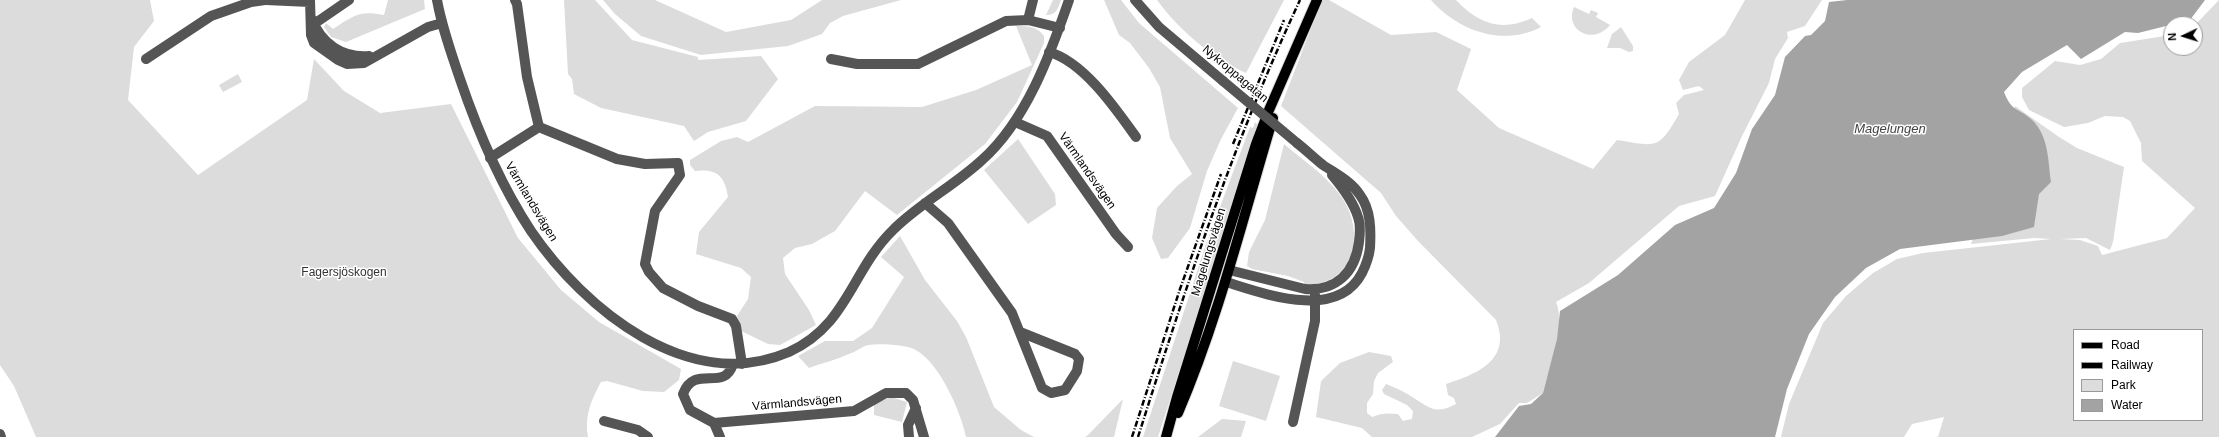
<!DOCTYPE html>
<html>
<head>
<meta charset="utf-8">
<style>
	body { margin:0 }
	#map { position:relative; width:2219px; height:437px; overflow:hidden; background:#fff; font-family:Arial,sans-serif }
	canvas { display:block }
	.legend { position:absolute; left:2073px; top:329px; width:130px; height:92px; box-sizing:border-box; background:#fff; border:1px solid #999; margin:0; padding:5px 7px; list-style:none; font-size:12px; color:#000 }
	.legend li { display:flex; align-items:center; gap:8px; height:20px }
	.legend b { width:20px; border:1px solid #999 }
	.north { position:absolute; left:2163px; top:16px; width:40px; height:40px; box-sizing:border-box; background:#fff; border:1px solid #999; border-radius:50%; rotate:266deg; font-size:11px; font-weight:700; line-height:16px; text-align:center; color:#000 }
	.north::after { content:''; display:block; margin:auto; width:14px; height:18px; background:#000; clip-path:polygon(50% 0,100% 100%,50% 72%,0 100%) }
</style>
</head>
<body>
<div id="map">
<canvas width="2219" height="437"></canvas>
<ul class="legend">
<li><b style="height:5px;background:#000"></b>Road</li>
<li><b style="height:5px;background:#000"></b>Railway</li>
<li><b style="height:11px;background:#dcdcdc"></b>Park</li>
<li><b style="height:11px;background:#a3a3a3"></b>Water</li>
</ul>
<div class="north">N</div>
</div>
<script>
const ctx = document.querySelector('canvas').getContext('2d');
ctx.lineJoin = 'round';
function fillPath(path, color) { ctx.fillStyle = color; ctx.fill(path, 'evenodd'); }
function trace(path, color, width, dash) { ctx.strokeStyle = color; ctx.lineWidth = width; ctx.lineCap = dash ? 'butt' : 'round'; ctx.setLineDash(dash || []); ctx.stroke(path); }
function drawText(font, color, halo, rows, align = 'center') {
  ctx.font = font + ' Arial,sans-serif'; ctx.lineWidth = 3; ctx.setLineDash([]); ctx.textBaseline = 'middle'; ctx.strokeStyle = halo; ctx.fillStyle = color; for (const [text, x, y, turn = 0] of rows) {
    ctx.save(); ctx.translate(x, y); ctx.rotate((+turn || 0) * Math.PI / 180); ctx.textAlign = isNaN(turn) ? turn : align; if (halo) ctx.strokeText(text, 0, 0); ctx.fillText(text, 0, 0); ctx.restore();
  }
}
fillPath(new Path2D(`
	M0 0H150L154 21 134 47 128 100 198 175 307 100 314 59 344 91 380 113 451 104 518 238 561 290 599 322 681 369 679 380 664 392 643 391 607 381 601 382C591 400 584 417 588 437H36L14 386 0 365Z
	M388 0H424L425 9 346 42 331 37 324 27 326 23 333 29C353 16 359 10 384 15Z
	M564 0H595L632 40 698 57V60L761 56 778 79 746 121 708 132 694 141 684 126 601 108 574 94 572 79 568 74Z
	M603 0H655L726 32 791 20 822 0H901L843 16 830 23 822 34 788 46 701 55 641 36 615 14Z
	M1053 0H1061C1058 9 1056 15 1046 15Z
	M1104 0H1121L1139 23 1238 108 1221 139 1207 171 1190 228 1168 258 1161 259 1152 238 1157 208 1177 186 1192 174 1170 138 1160 87 1149 68 1130 43 1119 35Z
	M1157 0H1284L1246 73C1211 57 1180 31 1157 0Z
	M1322 0H1329L1391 35 1436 32 1471 49 1457 90 1499 128 1593 169 1617 140C1656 146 1658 151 1679 114L1676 103 1684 95 1704 90 1699 86 1683 90 1679 80 1689 62 1725 35 1745 0H1822L1805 26 1787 32 1788 38 1775 59 1769 83 1742 136 1715 196 1679 206 1589 283 1556 302C1566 325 1549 368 1543 393L1527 403H1519L1500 424 1472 437H1372L1362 428 1316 417 1321 381 1340 363 1369 352 1391 356 1393 362 1378 373 1374 381 1373 394 1367 403V413L1372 417C1381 413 1388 413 1398 414L1403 421 1412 419 1413 411 1407 405 1384 394 1382 390 1386 384C1393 387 1401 390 1409 395 1428 406 1433 416 1456 404L1454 398 1448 395 1446 384C1477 374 1512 360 1496 320L1418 241 1396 216 1381 193 1281 106Z
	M1431 0H1456C1479 24 1501 32 1532 18L1541 27C1503 47 1458 31 1431 0Z
	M2219 0V437H1938L1944 417 1912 424 1904 437H1781L1789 404 1823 323 1846 296 1873 273 1897 259 1923 253 2051 239 2034 238 1971 244 2009 137 2015 106 2059 137 2077 148 2124 167 2113 242 2110 250 2086 238 2060 239 2080 240 2098 246 2102 255 2167 238 2195 208 2142 161 2141 143 2130 121 2123 117 2105 116 2088 123 2064 127 2029 110 2022 97V88L2055 61 2080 65 2101 59 2120 43 2171 35V48H2195V25ZM2074 330H2202V420H2074Z
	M1574 7 1589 14 1591 10 1598 13 1596 17 1610 25C1593 46 1564 30 1574 7Z
	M1016 26C1028 26 1037 26 1044 36V43L1017 102 985 144 897 215 865 191 835 231 812 244 795 248 783 258 785 274 809 310 816 325 780 345 768 344 741 331 737 316 748 299 751 277 741 268 696 254 699 232 728 197C725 177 718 168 695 171L690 165V160L721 141 737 137 748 142 815 106 922 107 976 90 1032 65Z
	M1621 27 1633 46V51L1629 52 1620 48H1607L1612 34Z
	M238 74 242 82 223 92 219 85Z
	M1255 122 1258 125 1158 437H1143L1205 247 1250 127 1253 128Z
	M1018 139 1055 194 1056 205 1028 224 984 170Z
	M1284 144C1313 169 1352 191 1354 233 1355 244 1353 255 1346 265 1336 280 1321 285 1304 285V282L1288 276 1252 269 1247 266 1249 252 1265 220Z
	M900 236 925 280 957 321 966 337 994 407 1021 430 1034 437H966C961 412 939 361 914 349 906 345 878 343 869 345 862 346 856 352 849 354 836 360 822 363 809 368L798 356 825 341H853L872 328 904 277 881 257Z
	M1233 361 1280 376 1266 421 1219 406Z
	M891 397 907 402 902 422 874 415V404Z
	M1123 399 1114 437H1085L1088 435Z
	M1222 419 1246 421 1241 437H1198Z`), '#dcdcdc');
fillPath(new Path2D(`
	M1847 0H2205L2190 20 2138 33 2125 32 2081 59 2067 45 2022 72 2004 92C2012 112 2017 107 2031 119 2049 135 2048 161 2051 182L2039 194 2034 227 2002 236 1900 249 1866 268 1835 297 1809 334 1787 389 1775 437H1495L1519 406 1531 404 1543 393 1557 339 1560 311 1618 275 1675 225 1714 208 1736 173 1752 129 1775 95 1785 57 1805 36 1811 35 1825 21 1829 2Z`), '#a3a3a3');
const major = new Path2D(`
	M1178 413C1219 317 1243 217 1273 118
	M1166 437 1177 397 1256 144 1269 110 1317 0`);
trace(major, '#dbdbdb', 12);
trace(new Path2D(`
	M266 0 310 2
	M310 0 311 35 314 43 338 60 347 64 364 63 428 27 442 23
	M437 0C442 27 451 53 460 79 478 132 500 184 531 231 585 310 689 395 789 352 848 325 851 271 893 230 920 203 954 186 982 160 1026 121 1050 55 1069 0
	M515 0 517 4 527 77 539 127
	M1135 0 1159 27 1223 81
	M312 19C321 44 343 58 369 56
	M1028 20 1033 0
	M314 24 349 0
	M1049 52C1084 62 1116 109 1136 137
	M146 59 211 16 251 2 265 0
	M831 59 857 64H918L1006 21 1028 20 1060 28
	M1015 122 1047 136 1116 234 1128 247
	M490 158 539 127 617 159 645 164 678 163 680 175 655 211 645 264 649 272 663 288 698 306 732 319 736 326 742 364
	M925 203 948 223 1012 313 1042 388 1051 393 1065 390 1077 371 1079 359 1075 354 1020 332
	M1229 270 1305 289C1336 291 1355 273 1359 242 1360 234 1361 225 1358 217 1353 201 1343 188 1332 175
	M1226 282C1265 294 1337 321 1362 273 1366 265 1369 257 1370 248 1371 230 1371 210 1360 195 1351 181 1336 174 1323 165 1314 158 1306 150 1297 143
	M733 364C724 393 695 363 683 394L690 410 714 423 854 411 886 393H906L913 400 924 437
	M604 421 638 430 648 437
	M1293 422 1315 321V294
	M714 423 720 437
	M0 434 1 437
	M909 437 908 425 916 408`), '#555', 10);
trace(major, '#000', 10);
trace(new Path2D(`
	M1233 144 1284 20
	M1132 437 1180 289 1221 174
	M1138 437C1185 289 1234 141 1300 0`), '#000', 2.5, [6, 2, 1, 2]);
trace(new Path2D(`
	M1223 81 1297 143`), '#555', 10);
drawText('12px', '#000', '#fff', [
	["Nykroppagatan",1235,74,40],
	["Värmlandsvägen",1087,171,55],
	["Värmlandsvägen",531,202,59],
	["Magelungsvägen",1209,252,-73],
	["Värmlandsvägen",797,403,-5]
]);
drawText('12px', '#333', '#fff', [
	["Fagersjöskogen",344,273]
]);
drawText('italic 13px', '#444', '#fff', [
	["Magelungen",1890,129]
]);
</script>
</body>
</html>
